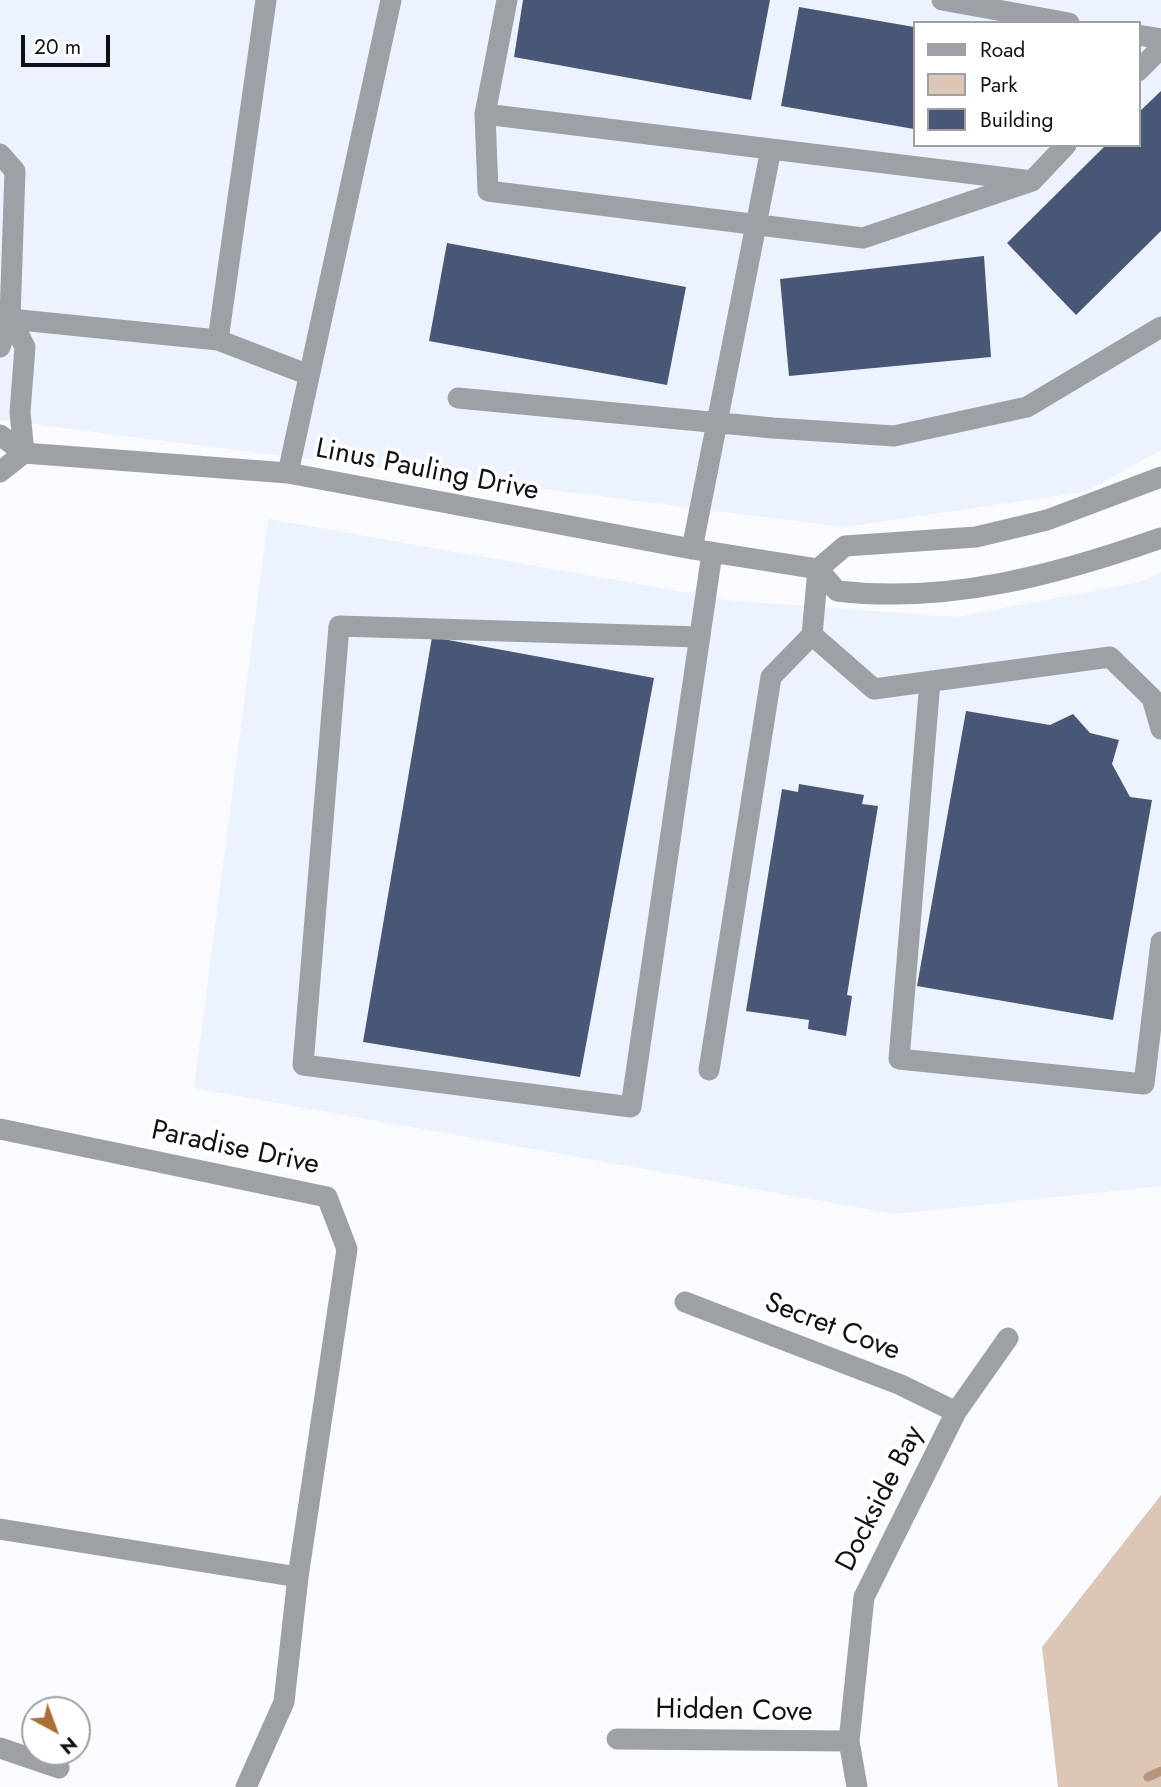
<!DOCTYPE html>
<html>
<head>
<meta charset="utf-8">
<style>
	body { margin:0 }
	#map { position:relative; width:1161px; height:1787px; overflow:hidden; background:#fafbfe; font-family:Jost,sans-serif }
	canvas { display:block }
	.legend { position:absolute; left:913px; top:21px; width:228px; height:126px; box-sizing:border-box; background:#fff; border:2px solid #9fa0a2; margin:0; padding:9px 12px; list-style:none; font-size:21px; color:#0f1116 }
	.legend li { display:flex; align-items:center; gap:14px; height:35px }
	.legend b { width:35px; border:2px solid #9fa0a2 }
	.north { position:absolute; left:21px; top:1696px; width:70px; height:70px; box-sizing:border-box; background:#fff; border:2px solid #9fa0a2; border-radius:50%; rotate:139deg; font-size:19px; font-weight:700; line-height:28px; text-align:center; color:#0f1116 }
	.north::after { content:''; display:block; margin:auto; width:24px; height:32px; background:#ac6f33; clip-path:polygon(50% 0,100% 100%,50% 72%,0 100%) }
	.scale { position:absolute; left:21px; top:35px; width:89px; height:32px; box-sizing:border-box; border:4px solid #0f1116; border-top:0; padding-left:9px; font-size:21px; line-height:24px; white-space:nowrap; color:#0f1116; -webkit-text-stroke:5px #fff; paint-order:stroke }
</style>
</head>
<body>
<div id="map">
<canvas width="1161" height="1787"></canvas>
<ul class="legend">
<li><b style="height:9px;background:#9da0a5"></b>Road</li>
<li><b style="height:19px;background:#dcc7b6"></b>Park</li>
<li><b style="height:19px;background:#495776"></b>Building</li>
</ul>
<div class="north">N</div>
<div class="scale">20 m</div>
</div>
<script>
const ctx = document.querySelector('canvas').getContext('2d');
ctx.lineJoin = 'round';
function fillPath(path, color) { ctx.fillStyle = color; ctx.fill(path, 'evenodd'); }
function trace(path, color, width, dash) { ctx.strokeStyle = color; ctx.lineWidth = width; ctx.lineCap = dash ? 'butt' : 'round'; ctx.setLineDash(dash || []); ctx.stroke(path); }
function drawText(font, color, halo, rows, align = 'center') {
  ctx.font = font + ' Jost,sans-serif'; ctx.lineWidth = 7; ctx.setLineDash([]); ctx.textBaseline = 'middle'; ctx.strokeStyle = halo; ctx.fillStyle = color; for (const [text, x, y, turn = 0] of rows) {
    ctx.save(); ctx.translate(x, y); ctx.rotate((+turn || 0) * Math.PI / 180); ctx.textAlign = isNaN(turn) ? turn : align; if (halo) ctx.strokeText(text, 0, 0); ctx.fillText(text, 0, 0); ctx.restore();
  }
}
fillPath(new Path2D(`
	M0 0H1161V450L1085 492 844 527 0 420ZM914 23H1138V145H914Z
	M268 519 735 601 957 617 1143 581 1161 572V1186L894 1214 194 1088Z`), '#ecf2fe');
fillPath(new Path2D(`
	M1161 1495V1787H1058L1042 1647Z`), '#dcc7b6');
trace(new Path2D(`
	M1148 1777 1161 1771`), '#b5967a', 9);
fillPath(new Path2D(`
	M523 0H770L751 100 514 57Z
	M799 7 914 27V129L781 106Z
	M1161 91V231L1076 315 1007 243 1106 145H1138V113Z
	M447 243 686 287 667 385 429 341Z
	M984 256 991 357 789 376 780 279Z
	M432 637 654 678 580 1077 363 1042Z
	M966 711 1050 725 1073 714 1090 733 1119 740 1112 764 1130 797 1152 800 1113 1020 917 986Z
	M799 784 864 795 862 804 878 806 847 995 852 996 846 1036 808 1029 809 1020 746 1011 782 789 798 792Z`), '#495776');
trace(new Path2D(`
	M266 0 218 340 309 375
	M942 0 1069 23
	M1138 35 1161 39
	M1138 71 1161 48
	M485 114 1032 181 863 238 488 191 485 114 507 0
	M0 154 15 171 10 318 0 347
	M1032 181 1066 145
	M0 318 218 340
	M10 318 25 347 20 412 24 453
	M458 398 773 428 894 436 1027 407 1161 327
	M0 435 24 453 288 473 692 549 818 569 837 591C949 604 1056 575 1161 538
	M0 472 24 453
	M288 473 391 0
	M692 549 771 149
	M818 569 812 635 874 689 1110 657 1152 698 1161 729
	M818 569 845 546 976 537 1047 520 1161 477
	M700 637 339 626 303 1065 631 1107 712 553
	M930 681 899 1059 1144 1084 1161 942
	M709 1070 771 677 812 635
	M0 1129 327 1197 347 1249 298 1577 284 1702 246 1787
	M685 1302 901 1385 956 1412
	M0 1529 298 1577
	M617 1739 849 1741
	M0 1748 59 1768
	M857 1787 849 1741 864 1597 956 1412 1008 1338`), '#9da0a5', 21);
drawText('28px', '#0f1116', '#fff', [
	["Linus Pauling Drive",427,471,11],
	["Paradise Drive",235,1149,12],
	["Secret Cove",832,1328,21],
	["Dockside Bay",881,1499,-63],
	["Hidden Cove",734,1712,1]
]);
</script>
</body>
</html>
